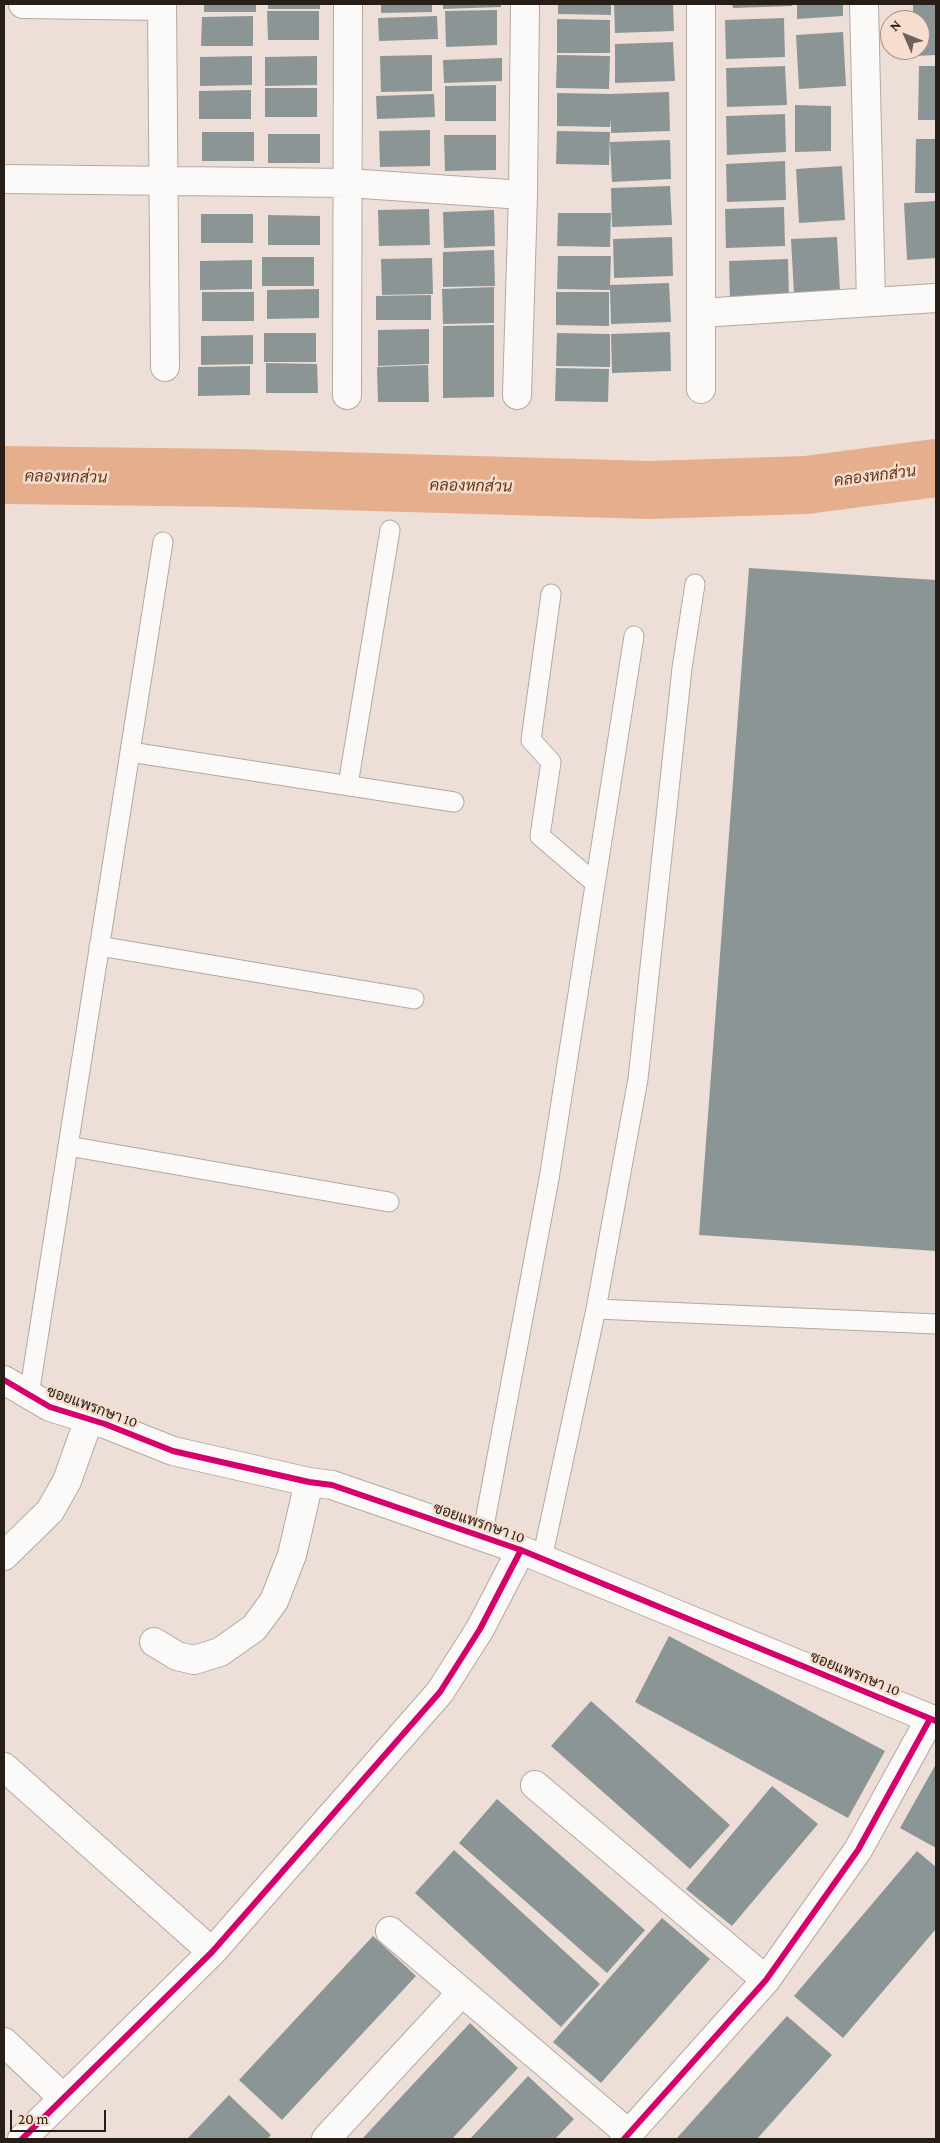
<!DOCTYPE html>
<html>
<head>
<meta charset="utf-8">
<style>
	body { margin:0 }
	#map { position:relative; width:940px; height:2143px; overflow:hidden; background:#eddfd7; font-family:"Crimson Pro",serif }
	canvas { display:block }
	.frame { position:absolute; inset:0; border:5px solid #271e18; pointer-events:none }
	.north { position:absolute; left:880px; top:10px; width:50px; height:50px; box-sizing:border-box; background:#f7ddcd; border:1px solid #a49185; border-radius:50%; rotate:314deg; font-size:14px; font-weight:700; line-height:20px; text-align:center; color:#271e18 }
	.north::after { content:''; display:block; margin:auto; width:18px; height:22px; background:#6c625b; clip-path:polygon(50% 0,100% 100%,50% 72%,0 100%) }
	.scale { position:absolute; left:10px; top:2110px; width:96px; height:22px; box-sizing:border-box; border:2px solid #271e18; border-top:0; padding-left:6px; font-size:15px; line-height:18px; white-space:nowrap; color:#271e18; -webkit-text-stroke:4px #f7ddcd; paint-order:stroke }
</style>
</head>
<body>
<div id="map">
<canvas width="940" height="2143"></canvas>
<div class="frame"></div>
<div class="north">N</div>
<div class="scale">20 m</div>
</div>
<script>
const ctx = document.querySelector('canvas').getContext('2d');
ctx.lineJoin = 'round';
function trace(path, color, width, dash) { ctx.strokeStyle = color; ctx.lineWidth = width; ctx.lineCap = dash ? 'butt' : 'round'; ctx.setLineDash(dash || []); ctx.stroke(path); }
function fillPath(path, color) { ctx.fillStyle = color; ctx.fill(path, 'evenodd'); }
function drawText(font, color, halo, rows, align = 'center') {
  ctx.font = font + ' "Crimson Pro",Sarabun,serif'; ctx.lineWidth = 5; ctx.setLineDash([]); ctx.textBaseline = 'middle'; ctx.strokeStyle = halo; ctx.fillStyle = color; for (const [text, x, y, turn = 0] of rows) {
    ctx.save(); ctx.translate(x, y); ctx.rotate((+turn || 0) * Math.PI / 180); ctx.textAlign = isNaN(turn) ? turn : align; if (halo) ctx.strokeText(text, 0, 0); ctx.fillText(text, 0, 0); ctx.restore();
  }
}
trace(new Path2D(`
	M4 475 235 478 649 490 806 485 936 468`), '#e5af8e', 58);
fillPath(new Path2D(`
	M204 4H256V12H204Z
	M268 4H320V9H268Z
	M381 4H432V12L381 13Z
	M443 4H501V7L443 9Z
	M558 4H611V15L558 14Z
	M614 4H673L674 31 615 33Z
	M732 4H792V6L733 8Z
	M797 4H843V16L797 19Z
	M913 4H936V55L915 56V50H920V20H913Z
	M497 10V45L446 47 445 11Z
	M267 11H319V40H268Z
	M253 16V46H201L202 17Z
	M437 16 438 39 379 41 378 18Z
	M784 18 785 57 726 59 725 20Z
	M557 19 610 20V53H557Z
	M843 32 846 86 799 89 796 35Z
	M673 42 675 81 615 83V44Z
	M432 55V91L381 92 380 56Z
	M557 55 610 56 609 89 556 88Z
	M252 56V85L200 86V57Z
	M317 56V85L265 86V57Z
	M502 58V81L444 83 443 60Z
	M785 66 787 105 727 107 726 68Z
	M919 66H936V120H918Z
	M496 85V121H445V86Z
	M265 88H317V117H265Z
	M251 90V119H199V91Z
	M669 92 670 131 611 133V120L610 127 557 126V93L610 94Z
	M434 94 435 117 377 119 376 96Z
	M795 105 831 106V151L795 152Z
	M785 114 786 152 727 155 726 116Z
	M430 130V166L380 167 379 131Z
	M557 131 610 132 609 165 556 164Z
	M202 132H254V161H202Z
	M268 134H320V163H268Z
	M444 135H496V170L445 171Z
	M916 139H936V193H915Z
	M670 140 671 179 612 182 610 142Z
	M785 161 786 200 727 202 726 164Z
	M842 166 845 220 799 223 796 169Z
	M670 186 672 225 612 227 611 188Z
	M936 201V258L907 260 904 203Z
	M784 207 785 246 726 248 725 209Z
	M429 209 430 245 379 246 378 210Z
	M494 210 495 246 444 248 443 212Z
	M558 213H611L610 247 557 246Z
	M201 214H253V243H201Z
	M268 215 320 216V245H268Z
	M672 237 673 276 614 278 613 239Z
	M837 237 840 291 794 294 791 239Z
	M494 250 495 286 443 287V252Z
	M558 256H611L610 285 669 283 671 322 611 324 610 290 557 289Z
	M262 257H314V286H262Z
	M432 258 433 294 382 295 381 259Z
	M788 259 789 298 730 300 729 261Z
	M252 260V289L200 290V261Z
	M494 287V323L443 324 442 289Z
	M319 289V318L267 319V290Z
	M202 292H254V321H202Z
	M556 292H609V326L556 325Z
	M431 295V320H376V296Z
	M494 325V397L443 398V326Z
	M429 329V364L378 366V330Z
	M670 332 671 371 612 373 611 334Z
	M264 333H316V362H264Z
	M557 333 610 334V367L556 366Z
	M253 335V364L201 365V336Z
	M266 363 317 364 318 393H266Z
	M428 365 429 402H378L377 367Z
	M250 366V395L198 396V367Z
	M556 368 609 369 608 402 555 401Z
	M749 568 936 580V1251L699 1235Z
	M669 1636 885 1751 848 1818 635 1702Z
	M591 1701 730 1825 690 1869 551 1746Z
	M936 1764V1848L900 1828Z
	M772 1786 818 1824 732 1926 686 1889Z
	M497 1799 645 1930 607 1973 459 1843Z
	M454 1850 600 1984 561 2027 415 1893Z
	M917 1851 936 1867V1929L843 2038 794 1996Z
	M662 1918 710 1959 601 2083 553 2042Z
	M373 1936 416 1976 282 2120 239 2080Z
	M787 2016 832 2055 757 2139H676Z
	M470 2023 518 2068 452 2139H362Z
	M528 2076 574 2119 555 2139H470Z
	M229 2095 271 2135 267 2139H187Z`), '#8c9596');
const lane = new Path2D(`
	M551 594 531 740 551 762 540 836 595 883
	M130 752 454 802
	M348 785 390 530
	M99 946 414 999
	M68 1146 389 1202
	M596 1309 936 1324
	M29 1395 163 542
	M482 1537 549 1179 634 636
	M542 1559 596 1309 638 1079 682 668 695 584`);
const street = new Path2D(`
	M23 4 162 6
	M162 4 165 367
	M701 4V389
	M864 4 871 302
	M4 179 348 183 523 195
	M701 313 936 298
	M347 395 348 4
	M517 395 523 195 525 4
	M4 1556 50 1511 67 1481 89 1419
	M154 1642 177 1656 194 1660 220 1652 254 1628 274 1601 292 1555 309 1482
	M4 1767 212 1952
	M535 1785 766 1980
	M390 1931 629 2134
	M4 2042 63 2098
	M22 2139 212 1952 440 1692 480 1629 521 1550
	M326 2139 462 1992
	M624 2139 766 1980 858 1850 930 1719`);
const secondary = new Path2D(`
	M4 1380 50 1407 105 1424 173 1451 309 1482 332 1485 521 1550 936 1721`);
trace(lane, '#b3a8a2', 21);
trace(street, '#b3a8a2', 30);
trace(secondary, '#b3a8a2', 30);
trace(lane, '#fcfaf9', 19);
trace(street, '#fcfaf9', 28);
trace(secondary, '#fcfaf9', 28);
trace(new Path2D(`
	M4 1380 50 1407 105 1424 173 1451 309 1482 332 1485 521 1550 936 1721
	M22 2139 212 1952 440 1692 480 1629 521 1550
	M624 2139 766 1980 858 1850 930 1719`), '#d6006c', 6);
drawText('15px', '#271e18', '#f7ddcd', [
	["ซอยแพรกษา 10",92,1407,20],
	["ซอยแพรกษา 10",479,1523,19],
	["ซอยแพรกษา 10",855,1674,22]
]);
drawText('italic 16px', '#643717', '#f7ddcd', [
	["คลองหกส่วน",875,476,-7],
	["คลองหกส่วน",66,477,1],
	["คลองหกส่วน",471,486,1]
]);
</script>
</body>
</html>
